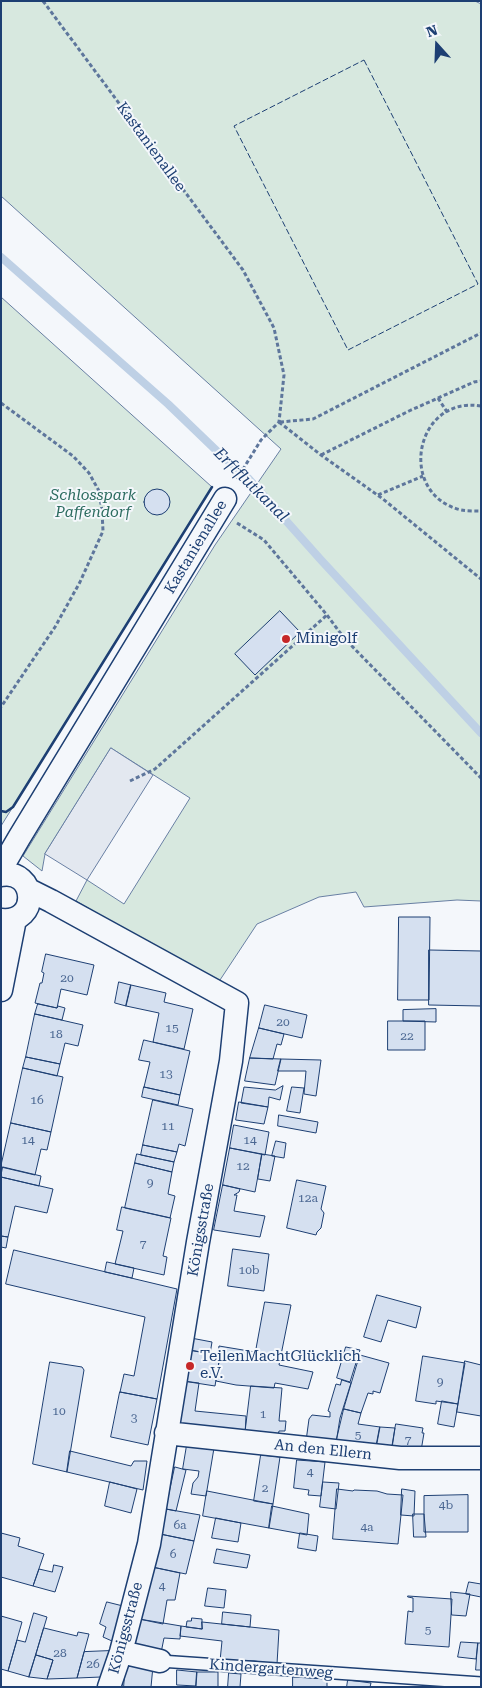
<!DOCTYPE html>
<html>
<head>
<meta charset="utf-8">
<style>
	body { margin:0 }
	#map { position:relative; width:482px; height:1688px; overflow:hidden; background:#f4f7fb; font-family:"Roboto Serif",serif }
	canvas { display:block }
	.frame { position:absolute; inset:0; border:2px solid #1d3f73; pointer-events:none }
	.north { position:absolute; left:412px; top:20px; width:50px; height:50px; -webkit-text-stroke:4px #f4f7fb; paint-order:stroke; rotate:340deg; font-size:14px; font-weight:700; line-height:20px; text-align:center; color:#1d3f73 }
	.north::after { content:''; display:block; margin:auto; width:18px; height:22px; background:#1d3f73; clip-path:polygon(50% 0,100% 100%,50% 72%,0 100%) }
</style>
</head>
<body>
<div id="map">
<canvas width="482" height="1688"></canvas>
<div class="frame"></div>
<div class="north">N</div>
</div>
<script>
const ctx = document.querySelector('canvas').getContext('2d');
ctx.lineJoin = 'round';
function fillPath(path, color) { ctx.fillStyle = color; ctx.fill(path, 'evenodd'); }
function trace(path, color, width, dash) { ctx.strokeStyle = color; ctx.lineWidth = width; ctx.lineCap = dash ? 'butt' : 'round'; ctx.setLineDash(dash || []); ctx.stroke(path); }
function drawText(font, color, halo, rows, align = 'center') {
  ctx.font = font + ' "Roboto Serif",serif'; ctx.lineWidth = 4; ctx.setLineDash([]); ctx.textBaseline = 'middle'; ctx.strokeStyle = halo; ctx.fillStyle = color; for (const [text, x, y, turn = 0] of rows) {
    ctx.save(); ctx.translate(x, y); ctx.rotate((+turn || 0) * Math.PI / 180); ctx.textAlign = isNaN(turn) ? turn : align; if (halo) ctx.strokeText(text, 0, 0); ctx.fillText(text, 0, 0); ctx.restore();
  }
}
const green = new Path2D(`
	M1 1H475L481 4V901L457 900 364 907 356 892 319 897 257 924 218 983 76 901 87 880 124 904 190 798 111 748 45 854 42 871 23 856 215 545 281 449 1 196Z
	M1 297 212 487 1 826Z`);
fillPath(green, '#d7e8df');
trace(green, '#687fa3', 1);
const parking = new Path2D(`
	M111 748 153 775 87 880 45 854Z`);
fillPath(parking, '#e3e8f0');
trace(parking, '#687fa3', 1);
trace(new Path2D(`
	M1 257 168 404 220 454 248 478 321 560 481 733`), '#bed0e5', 8);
const building = new Path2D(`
	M144 502a13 13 0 1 1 26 0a13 13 0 1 1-26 0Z
	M280 611 300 632 255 675 235 654Z
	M399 917H430L429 1000H398Z
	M429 950 481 951V1006L429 1005Z
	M46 954 94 965 87 995 61 989 57 1008 35 1003 40 983H42L44 973 42 972Z
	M119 982 131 985 126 1006 115 1003Z
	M131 985 166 993 164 1002 193 1009 184 1049 153 1042 159 1013 126 1006Z
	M38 1004 57 1008 58 1006 65 1008 62 1020 35 1014Z
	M265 1005 307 1015 302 1038 259 1028Z
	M436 1009V1022L403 1021V1010Z
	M35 1014 83 1025 78 1046 65 1043 60 1064 26 1057Z
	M388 1021H425V1050H388Z
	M259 1028 284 1034 281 1045 277 1044 273 1059 250 1058Z
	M144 1040 190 1051 180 1095 144 1087 150 1062 139 1060Z
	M26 1057 60 1064 57 1076 23 1068Z
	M250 1058 281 1059 275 1085 245 1081Z
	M281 1059 321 1060 316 1096 304 1094 306 1071H278Z
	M23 1068 63 1077 51 1132 11 1123Z
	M283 1086 280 1100 269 1097 268 1107 241 1103 244 1087 275 1090Z
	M144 1087 180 1095 178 1105 142 1097Z
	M292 1087 304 1088 300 1113 287 1111Z
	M153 1100 193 1109 185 1146 179 1144 177 1152 143 1145Z
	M239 1102 268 1107 264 1124 236 1120Z
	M279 1115 318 1122 316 1133 278 1126Z
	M11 1123 51 1132 47 1150 41 1149 35 1175 1 1167Z
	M234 1125 269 1132 265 1155 230 1148Z
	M276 1141 286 1143 284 1158 272 1156Z
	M143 1145 177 1152 174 1162 141 1155Z
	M230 1148 262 1154 255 1192 223 1185Z
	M137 1154 174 1162 172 1172 135 1163Z
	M262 1154 275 1156 270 1181 258 1179Z
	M135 1163 172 1172 168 1194 175 1196 170 1218 125 1208Z
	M3 1167 41 1176 39 1186 1 1177Z
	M1 1177 53 1189 47 1213 15 1206 8 1237 1 1236Z
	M297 1180 326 1186 321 1209 324 1213 321 1228 317 1232 316 1235 287 1228Z
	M223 1185 240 1189 239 1192 234 1195H237L234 1211 265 1216 260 1237 214 1230Z
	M122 1207 171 1218 163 1256 167 1257 164 1275 115 1264 123 1231 117 1230Z
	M1 1236 8 1237 6 1248 1 1247Z
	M233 1249 269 1254 264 1291 228 1286Z
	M14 1250 177 1289 157 1399 120 1392 124 1374 134 1376 145 1317 6 1284Z
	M107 1262 134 1268 132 1278 105 1272Z
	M377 1295 421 1307 416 1328 388 1320 381 1342 364 1337Z
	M265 1302 291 1305 279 1365 313 1372 308 1389 275 1383 274 1388 236 1385 216 1381 220 1355H218L219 1346 255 1352Z
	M191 1338 212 1342 210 1354 189 1350Z
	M346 1347 360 1350 350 1382 337 1378Z
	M189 1350 220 1355 215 1386 183 1381Z
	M360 1355 389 1363 380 1393 373 1391V1394L368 1393 361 1413 344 1409Z
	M423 1356 465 1363 458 1404 436 1401V1404L416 1401Z
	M465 1361 481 1365V1416L457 1412Z
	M50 1362 82 1367 84 1370 67 1472 33 1464Z
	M342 1380 351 1383 340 1418 336 1443 306 1441 309 1419 312 1415 330 1417V1412L328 1411 336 1384 340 1385Z
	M183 1381 199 1383 195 1411 246 1416 245 1435 176 1425Z
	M251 1386 282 1388 279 1421H286L285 1431H279L277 1439 245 1435Z
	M120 1392 157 1399 148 1445 111 1437Z
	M442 1401 458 1404 454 1427 438 1424Z
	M344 1409 361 1413 358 1424 380 1427 376 1448 336 1443Z
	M396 1424 423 1428 422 1433H424L421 1451 392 1448Z
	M380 1427 395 1428 392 1448H376Z
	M187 1445 214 1448 206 1496 191 1494 193 1483 198 1477 199 1471 183 1469Z
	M70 1451 131 1466 134 1461H147L143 1490 67 1472Z
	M261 1455 280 1457 273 1504 254 1501Z
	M297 1460 325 1462 321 1496 308 1495 309 1490 294 1488Z
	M175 1467 186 1470 176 1511 166 1509Z
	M110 1482 137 1489 131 1513 105 1506Z
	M323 1482 339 1483 336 1509 320 1507Z
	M337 1489 353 1491 354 1490 377 1491 387 1494 403 1495 398 1544 333 1539Z
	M402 1489 415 1491 414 1516 401 1515Z
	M207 1491 273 1504 269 1528 203 1516Z
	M468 1495V1532H424V1496Z
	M272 1506 309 1514 307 1535 269 1528Z
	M166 1509 200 1515 194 1541 160 1534Z
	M413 1514H424L426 1537H414Z
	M216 1518 241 1523 238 1542 212 1538Z
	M1 1533 20 1538 18 1546 44 1554 33 1586 1 1577Z
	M300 1533 318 1536 316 1551 298 1548Z
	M160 1534 194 1541 186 1574 152 1567Z
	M217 1549 250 1555 247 1568 214 1563Z
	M54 1565 63 1567 55 1592 33 1586 39 1569 52 1572Z
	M152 1567 180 1573 175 1600H167L163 1624 139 1619Z
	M469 1582 481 1584V1597L466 1594Z
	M208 1588 226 1590 224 1608 205 1606Z
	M451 1592 470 1594 466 1616 452 1615Z
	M408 1596 452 1599 449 1647 405 1644 408 1611 413 1612V1598L408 1597Z
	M107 1602 123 1606 112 1641 103 1637 106 1627 100 1624Z
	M223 1612 251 1615 250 1627 222 1624Z
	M34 1613 47 1617 29 1677 8 1671 17 1640 25 1642Z
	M1 1616 22 1622 8 1671 1 1669Z
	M192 1618 202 1619V1629L186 1627 187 1621H191Z
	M139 1619 181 1626 180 1639 164 1638 161 1653 134 1647Z
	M202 1622 279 1630 277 1664 254 1661H220L222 1641 180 1636 181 1626 202 1629Z
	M44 1628 77 1636 78 1632 89 1634 77 1678 47 1679 53 1660 36 1655Z
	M461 1642 478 1643 476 1659 458 1657Z
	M478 1643H481V1670H476Z
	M109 1651 101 1677 77 1678 84 1652Z
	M36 1655 53 1660 47 1679 29 1677Z
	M126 1662 153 1666 151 1687H124Z
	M177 1670 197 1672 196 1686 177 1685Z
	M197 1672H218V1687H196Z
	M229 1673 241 1674 240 1687H228Z
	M293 1677 327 1679V1687H293Z
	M348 1680 371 1683 370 1687H347Z`);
fillPath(building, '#d5e0f0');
trace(building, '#1d3f73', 1);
const lane = new Path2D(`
	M160 1661 481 1683`);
const street = new Path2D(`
	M1 869 19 838 225 499
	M1 875C36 868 41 924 1 920
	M29 890 51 901 237 1003 231 1061 198 1242 149 1544 121 1652 109 1687
	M1 990 15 919
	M166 1433 400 1458H481
	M121 1652 160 1661`);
trace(lane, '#1d3f73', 14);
trace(street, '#1d3f73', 25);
trace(new Path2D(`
	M43 1 243 270 274 328 284 375 279 422 261 440 237 479
	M438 398 447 412
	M1 403 73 456 89 473 99 491 102 511 103 531 80 582 55 627 1 707
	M481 406C415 395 396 494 461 510 467 511 475 511 481 511
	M279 422 321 455 383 499 481 579
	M280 422 313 419 481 333
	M321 455 409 411 474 382 481 381
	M378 495 423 476
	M237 523 264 540 327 615 344 638 481 778
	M130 781 155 769 327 615`), '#5e769c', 3, [4, 2.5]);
trace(lane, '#f4f7fb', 11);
trace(street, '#f4f7fb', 22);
trace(new Path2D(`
	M364 60 478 284 348 350 234 126Z`), '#1d3f73', 1, [6, 2.5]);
trace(new Path2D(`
	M1 811 6 812 13 807 212 487`), '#1d3f73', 2.5);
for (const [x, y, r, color] of [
	[286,639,5,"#c62828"],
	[190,1366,5,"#c62828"]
]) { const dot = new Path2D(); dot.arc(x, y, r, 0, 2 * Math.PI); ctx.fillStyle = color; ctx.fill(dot); trace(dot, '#f4f7fb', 2); }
drawText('12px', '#4b6792', null, [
	["20",67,978],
	["20",283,1022],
	["15",172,1028],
	["18",56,1034],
	["22",407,1036],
	["13",166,1074],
	["16",37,1100],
	["11",168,1126],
	["14",28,1140],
	["14",250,1140],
	["12",243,1166],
	["9",150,1183],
	["12a",308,1198],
	["7",143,1244],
	["10b",249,1270],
	["9",440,1382],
	["10",59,1411],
	["1",263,1414],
	["3",134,1418],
	["5",358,1435],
	["7",408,1440],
	["4",310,1472],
	["2",265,1488],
	["4b",446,1505],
	["6a",180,1525],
	["4a",367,1527],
	["6",173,1554],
	["4",162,1586],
	["5",428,1630],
	["28",60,1653],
	["26",93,1664]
]);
drawText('15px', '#1d3f73', '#f4f7fb', [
	["Kastanienallee",151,147,54],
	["Kastanienallee",196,547,-59],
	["Königsstraße",201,1230,-80],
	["An den Ellern",323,1450,6],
	["Königsstraße",126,1628,-75],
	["Kindergartenweg",271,1669,4]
]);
drawText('italic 15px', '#2c6c60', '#f4f7fb', [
	["Schlosspark",93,496],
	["Paffendorf",93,513]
]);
drawText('15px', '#1d3f73', '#f4f7fb', [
	["Minigolf",296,639],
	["TeilenMachtGlücklich",200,1357],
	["e.V.",200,1374]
], 'left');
drawText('italic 16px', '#1d3f73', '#f4f7fb', [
	["Erftflutkanal",251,485,45]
]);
</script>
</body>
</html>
